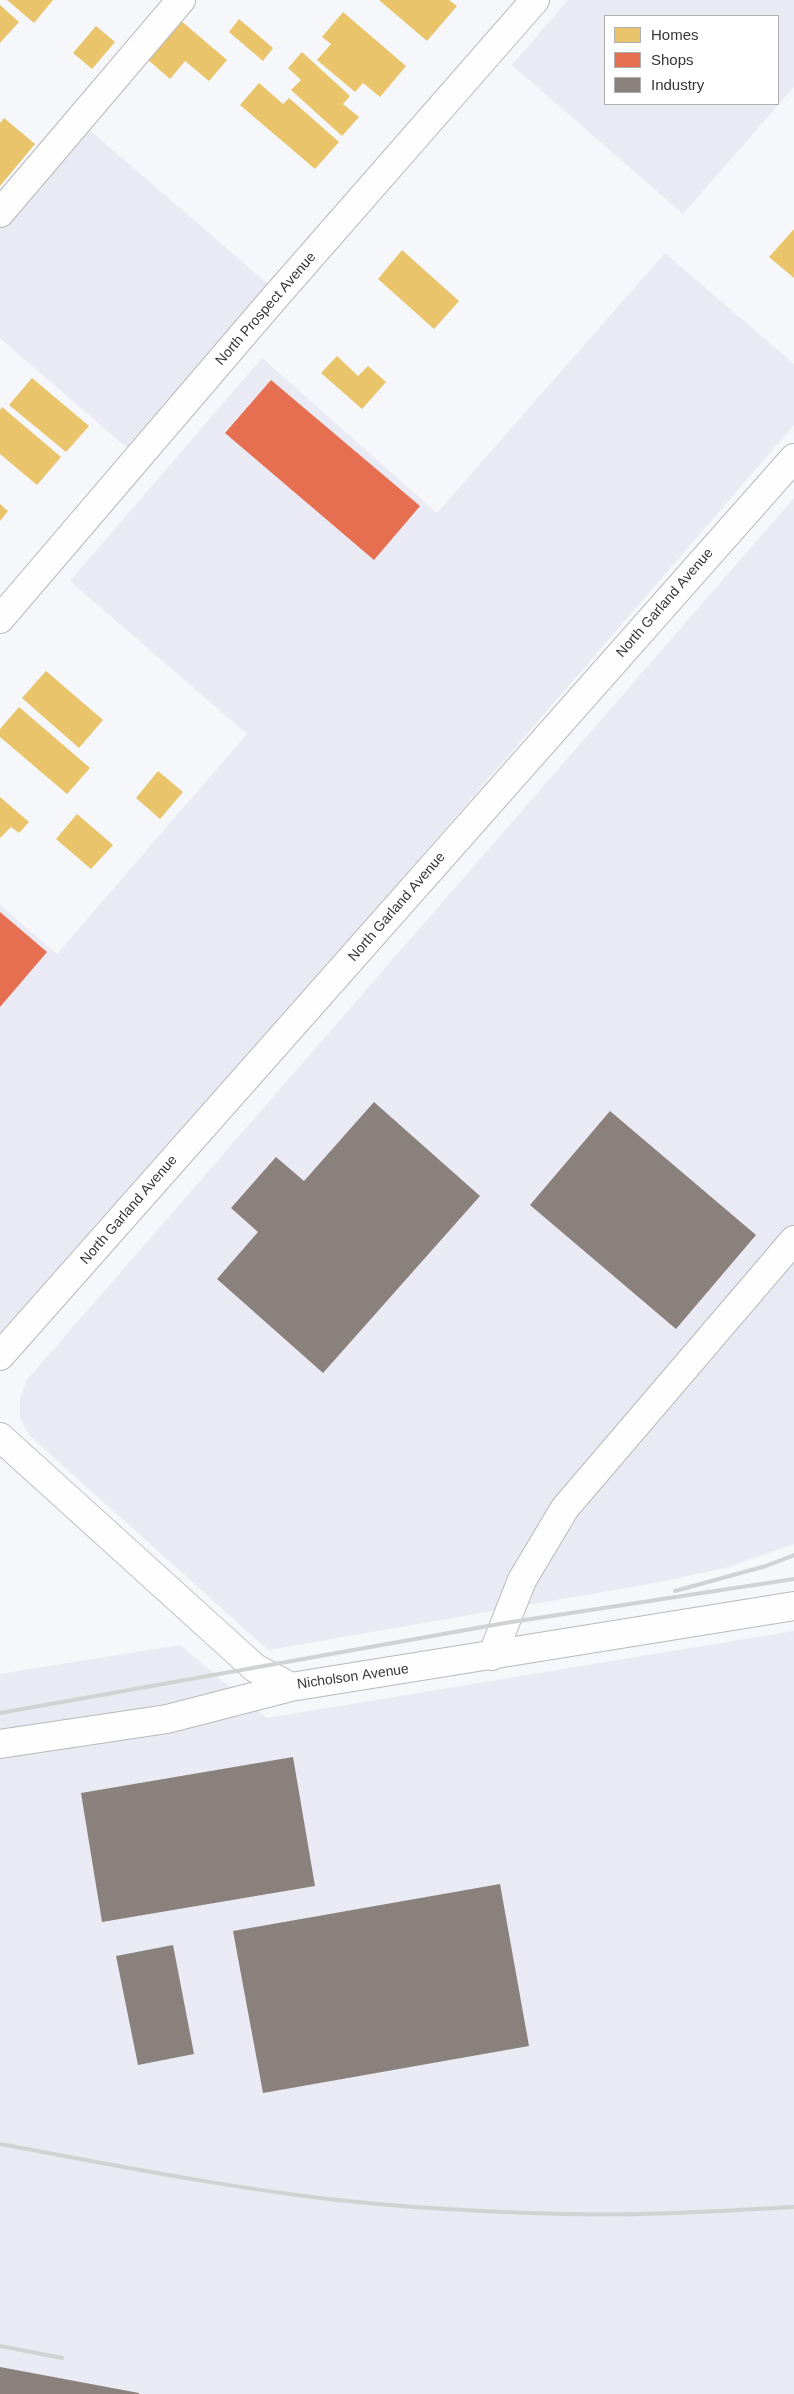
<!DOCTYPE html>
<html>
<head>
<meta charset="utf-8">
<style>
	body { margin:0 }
	#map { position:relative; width:794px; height:2394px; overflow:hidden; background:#f5f7fa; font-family:Arial,sans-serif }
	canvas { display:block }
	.legend { position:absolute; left:604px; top:15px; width:175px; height:90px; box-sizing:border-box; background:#fff; border:1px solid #aeafaf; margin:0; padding:6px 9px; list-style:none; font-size:15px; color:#353637 }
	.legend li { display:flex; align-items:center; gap:10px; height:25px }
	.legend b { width:25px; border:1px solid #aeafaf }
</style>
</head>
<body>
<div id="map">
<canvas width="794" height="2394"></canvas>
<ul class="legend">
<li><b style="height:14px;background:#e9c46a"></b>Homes</li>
<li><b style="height:14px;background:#e76f51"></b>Shops</li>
<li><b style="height:14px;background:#8a817c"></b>Industry</li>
</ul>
</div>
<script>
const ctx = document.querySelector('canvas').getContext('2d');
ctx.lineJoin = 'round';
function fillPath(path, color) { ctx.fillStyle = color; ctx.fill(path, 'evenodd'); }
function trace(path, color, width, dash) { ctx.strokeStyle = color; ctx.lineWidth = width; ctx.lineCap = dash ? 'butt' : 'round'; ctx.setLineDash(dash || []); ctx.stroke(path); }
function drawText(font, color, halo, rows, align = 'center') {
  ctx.font = font + ' Arial,sans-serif'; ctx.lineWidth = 5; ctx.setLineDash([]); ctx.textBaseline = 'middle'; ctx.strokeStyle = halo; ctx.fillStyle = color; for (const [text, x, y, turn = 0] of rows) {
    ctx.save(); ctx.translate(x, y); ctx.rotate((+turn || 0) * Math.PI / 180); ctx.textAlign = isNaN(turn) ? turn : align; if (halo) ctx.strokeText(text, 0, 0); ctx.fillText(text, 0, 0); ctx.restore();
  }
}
fillPath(new Path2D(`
	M568 0H794V87L683 214 512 65ZM605 16H778V104H605Z
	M86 127 268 284 127 448 0 338V227Z
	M665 253 794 364V425L0 1344V905L57 954 247 734 70 581 262 358 437 513Z
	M794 498V1544L729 1567 660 1582 268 1650 30 1436 20 1418V1399L26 1381Z
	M794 1631V2394H0V1674L180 1645 267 1718Z`), '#e9eaf3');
fillPath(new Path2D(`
	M7 0H53L34 23Z
	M379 0H449L457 6 427 41Z
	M0 5 19 22 0 43Z
	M343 12 406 66 380 97 363 83 355 92 317 60 331 44 322 37Z
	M239 19 273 48 263 61 229 32Z
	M180 20 227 60 209 81 185 61 170 79 147 59Z
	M96 26 115 42 92 69 73 53Z
	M302 52 350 96 343 104 359 117 342 136 291 90 301 80 288 68Z
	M259 83 283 104 289 98 339 142 315 169 240 105Z
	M4 118 35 144 0 186V123Z
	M794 229V278L769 257Z
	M402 250 459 301 434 329 378 279Z
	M337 356 358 376 368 366 386 382 362 409 321 373Z
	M32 378 89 426 66 452 9 405Z
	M2 407 61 457 37 485 0 454V410Z
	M0 504 8 511 0 521Z
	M46 671 103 720 79 748 22 698Z
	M19 707 90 768 67 794 0 737V729Z
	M158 771 183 792 160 819 136 798Z
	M0 797 29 822 19 833 11 827 0 838Z
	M77 814 113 845 91 869 56 839Z`), '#e9c46a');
fillPath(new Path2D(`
	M271 380 420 506 374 560 225 433Z
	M0 912 47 952 0 1007Z`), '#e76f51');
fillPath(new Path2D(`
	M374 1102 480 1196 323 1373 217 1279 258 1232 231 1208 276 1157 304 1181Z
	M610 1111 756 1235 676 1329 530 1205Z
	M293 1757 315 1886 102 1922 81 1793Z
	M500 1884 529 2046 263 2093 233 1931Z
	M173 1945 194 2054 138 2065 116 1956Z
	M0 2367 139 2393V2394H0Z`), '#8a817c');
const minor = new Path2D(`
	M0 213 181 0
	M0 619 270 303 535 0
	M0 1356 794 458
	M0 1437 255 1668 291 1687 794 1606
	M492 1656 522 1580 565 1508 794 1240
	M0 1744 167 1719 291 1687`);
trace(minor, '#b8b9bb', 30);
trace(minor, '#fefefe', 28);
trace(new Path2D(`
	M675 1591 766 1566 794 1555
	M0 1713 505 1623 794 1579
	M0 2144C109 2164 218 2186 329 2199 407 2208 486 2212 565 2214 641 2216 718 2211 794 2207
	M0 2346 62 2358`), '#d1d2d3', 4);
drawText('14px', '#353637', '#fff', [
	["North Prospect Avenue",266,309,-49],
	["North Garland Avenue",665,603,-49],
	["North Garland Avenue",397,907,-49],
	["North Garland Avenue",129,1210,-49],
	["Nicholson Avenue",353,1677,-8]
]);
</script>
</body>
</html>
